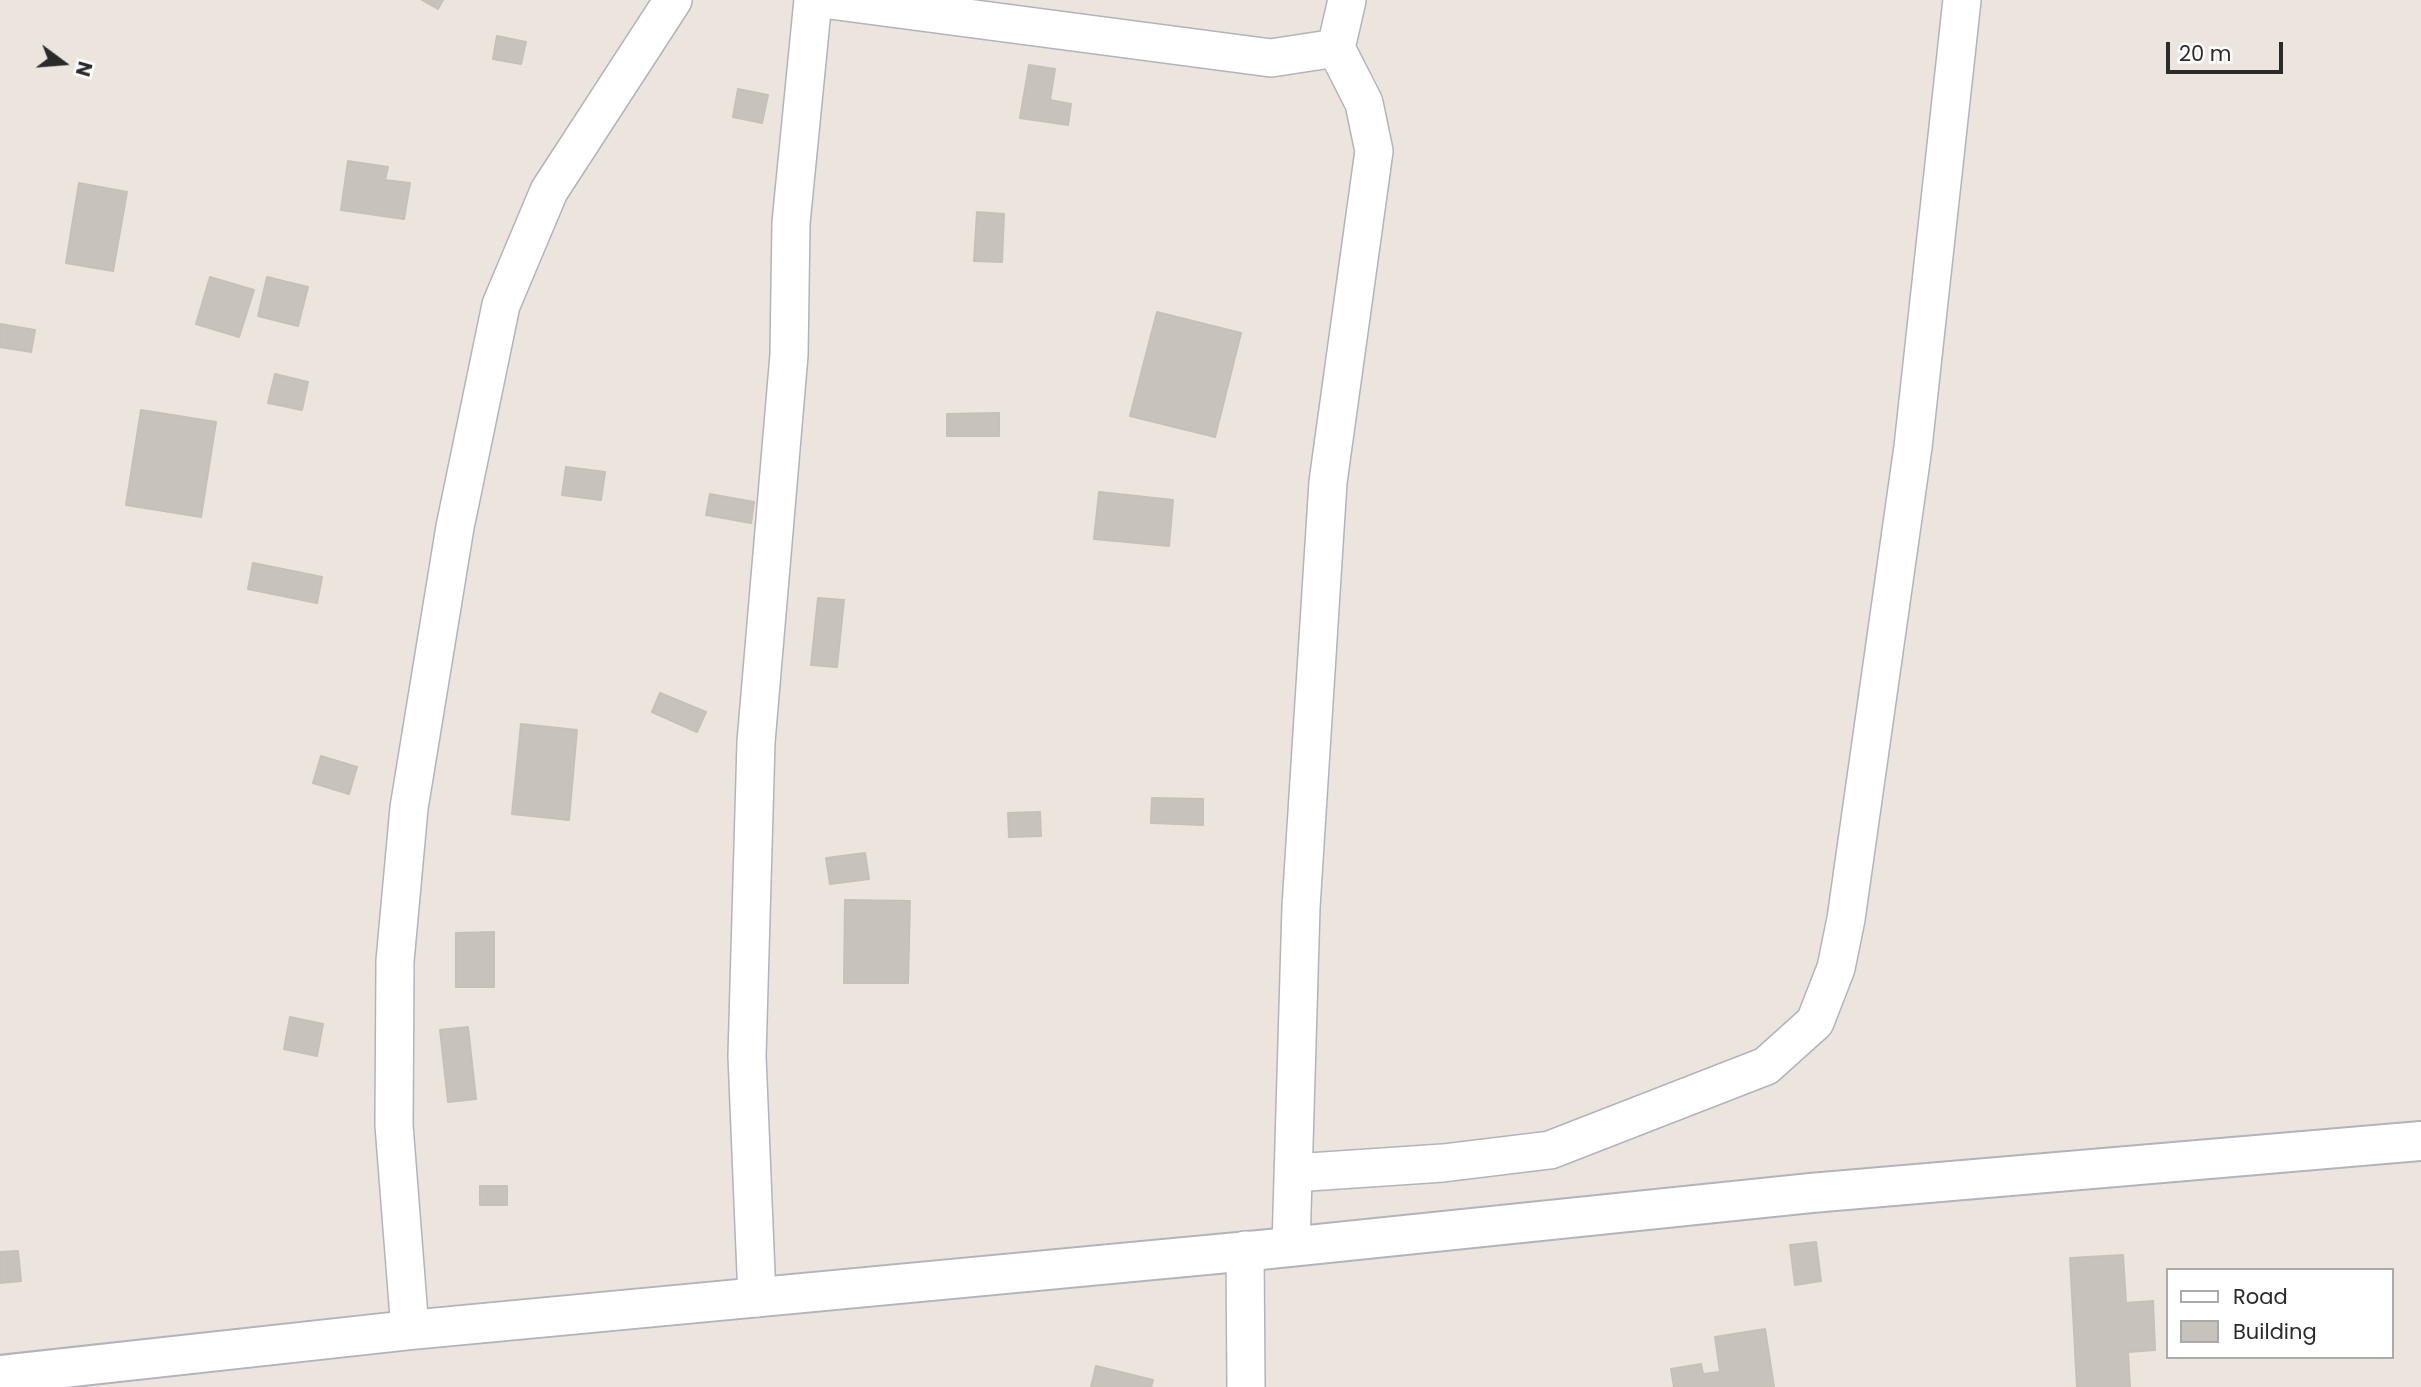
<!DOCTYPE html>
<html>
<head>
<meta charset="utf-8">
<style>
	body { margin:0 }
	#map { position:relative; width:2421px; height:1387px; overflow:hidden; background:#ebe5dd; font-family:Poppins,sans-serif }
	canvas { display:block }
	.legend { position:absolute; left:2166px; top:1268px; width:228px; height:91px; box-sizing:border-box; background:#fff; border:2px solid #aaa; margin:0; padding:9px 12px; list-style:none; font-size:21px; color:#2a2a2a }
	.legend li { display:flex; align-items:center; gap:14px; height:35px }
	.legend b { width:35px; border:2px solid #aaa }
	.north { position:absolute; left:28px; top:28px; width:70px; height:70px; -webkit-text-stroke:5px #fff; paint-order:stroke; rotate:106deg; font-size:19px; font-weight:700; line-height:28px; text-align:center; color:#2a2a2a }
	.north::after { content:''; display:block; margin:auto; width:24px; height:32px; background:#2a2a2a; clip-path:polygon(50% 0,100% 100%,50% 72%,0 100%) }
	.scale { position:absolute; left:2166px; top:42px; width:117px; height:32px; box-sizing:border-box; border:4px solid #2a2a2a; border-top:0; padding-left:9px; font-size:21px; line-height:24px; white-space:nowrap; color:#2a2a2a; -webkit-text-stroke:5px #fff; paint-order:stroke }
</style>
</head>
<body>
<div id="map">
<canvas width="2421" height="1387"></canvas>
<ul class="legend">
<li><b style="height:9px;background:#fff"></b>Road</li>
<li><b style="height:19px;background:#c7c3bc"></b>Building</li>
</ul>
<div class="north">N</div>
<div class="scale">20 m</div>
</div>
<script>
const ctx = document.querySelector('canvas').getContext('2d');
ctx.lineJoin = 'round';
function fillPath(path, color) { ctx.fillStyle = color; ctx.fill(path, 'evenodd'); }
function trace(path, color, width, dash) { ctx.strokeStyle = color; ctx.lineWidth = width; ctx.lineCap = dash ? 'butt' : 'round'; ctx.setLineDash(dash || []); ctx.stroke(path); }
const building = new Path2D(`
	M422 0H443L438 9Z
	M497 36 526 42 521 64 493 59Z
	M1029 65 1055 69 1050 100 1071 104 1068 125 1020 118Z
	M738 89 768 95 762 123 733 117Z
	M348 161 388 167 385 180 410 183 404 219 341 210Z
	M79 183 127 192 113 271 66 263Z
	M977 212 1004 214 1002 262 974 261Z
	M210 277 254 290 239 337 196 324Z
	M267 277 308 287 298 326 258 316Z
	M1157 312 1241 333 1215 437 1130 416Z
	M0 324 35 330 31 352 0 347Z
	M275 374 308 382 302 410 268 403Z
	M141 410 216 422 201 517 126 505Z
	M999 413V436H947V414Z
	M566 467 605 472 601 500 562 495Z
	M1099 492 1173 500 1169 546 1094 539Z
	M710 494 754 502 751 523 706 515Z
	M253 563 322 577 317 603 248 589Z
	M818 598 844 600 837 667 811 665Z
	M660 693 706 712 697 732 652 712Z
	M521 724 577 730 569 820 512 814Z
	M321 756 357 767 349 794 313 783Z
	M1152 798 1203 799V825L1151 823Z
	M1040 812 1041 836 1009 837 1008 813Z
	M865 853 869 879 830 884 826 858Z
	M845 900 910 901 908 983H844Z
	M494 932V987H456V933Z
	M290 1017 323 1024 317 1056 284 1049Z
	M468 1027 476 1099 448 1102 440 1030Z
	M480 1186H507V1205H480Z
	M1816 1242 1821 1281 1795 1285 1790 1245Z
	M18 1251 21 1281 0 1283V1252Z
	M2123 1255 2126 1303 2153 1301 2155 1350 2128 1352 2130 1387H2077L2070 1258Z
	M1765 1329 1774 1387H1674L1671 1369 1701 1364 1703 1374 1720 1372 1715 1337Z
	M1096 1366 1153 1380 1151 1387H1091Z`);
fillPath(building, '#c7c3bc');
trace(building, '#c7c0b7', 2);
const minor = new Path2D(`
	M830 0 1271 58 1336 48 1347 0
	M1294 1173 1443 1163 1550 1150 1766 1066 1815 1022 1836 968 1846 919 1913 447 1962 0
	M1291 1246 1301 907 1328 482 1374 151 1364 103 1336 48
	M1245 1250 1246 1387
	M757 1298 747 1056 756 742 789 355 791 223 813 0
	M410 1330 394 1125 395 961 409 808 455 527 501 305 549 191 673 0`);
const tertiary = new Path2D(`
	M0 1375 410 1330 1270 1249 1811 1193 2421 1141`);
trace(minor, '#b1b4bd', 40);
trace(tertiary, '#b1b4bd', 42);
trace(minor, '#fff', 37);
trace(tertiary, '#fff', 38);
</script>
</body>
</html>
